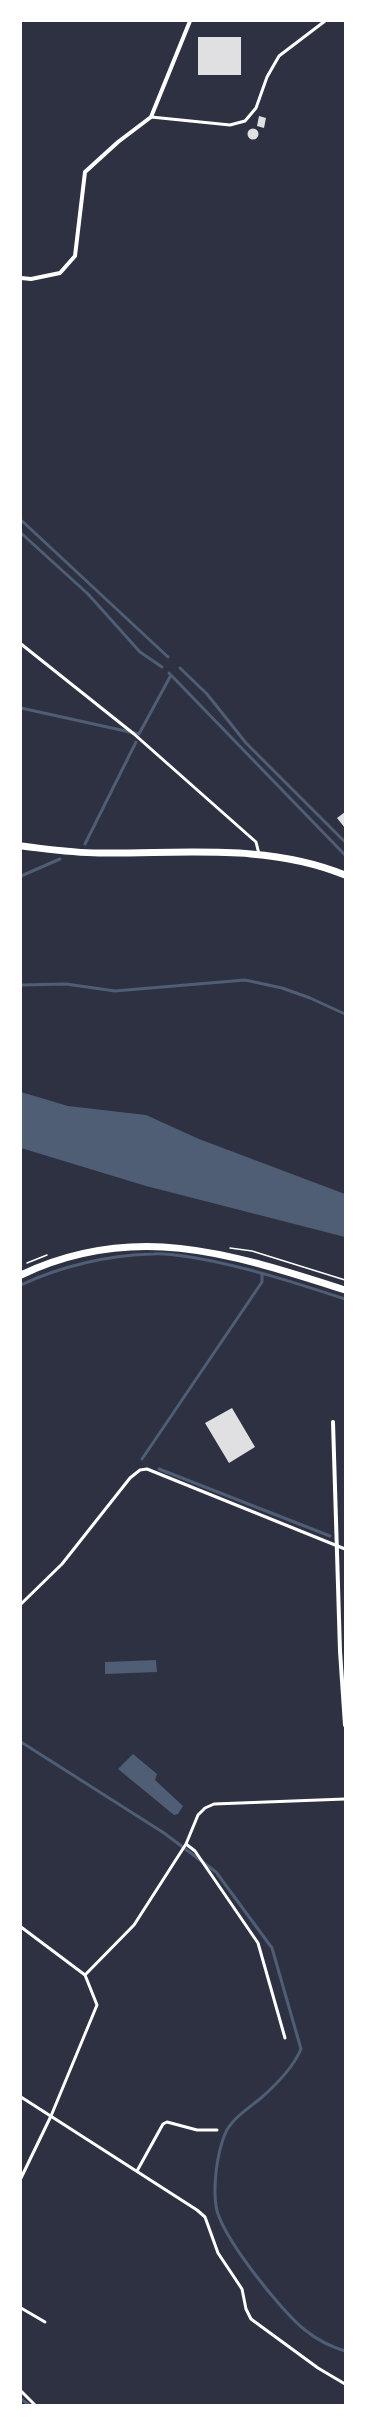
<!DOCTYPE html>
<html>
<head>
<meta charset="utf-8">
<style>
	body { margin:0 }
	#map { position:relative; width:366px; height:2426px; overflow:hidden; background:#2d3142; font-family:"Space Grotesk",sans-serif }
	canvas { display:block }
	.frame { position:absolute; inset:0; border:22px solid #fff; pointer-events:none }
</style>
</head>
<body>
<div id="map">
<canvas width="366" height="2426"></canvas>
<div class="frame"></div>
</div>
<script>
const ctx = document.querySelector('canvas').getContext('2d');
ctx.lineJoin = 'round';
function fillPath(path, color) { ctx.fillStyle = color; ctx.fill(path, 'evenodd'); }
function trace(path, color, width, dash) { ctx.strokeStyle = color; ctx.lineWidth = width; ctx.lineCap = dash ? 'butt' : 'round'; ctx.setLineDash(dash || []); ctx.stroke(path); }
fillPath(new Path2D(`
	M21 1092 68 1106 146 1115 199 1139 345 1194V1237L146 1186 21 1148Z
	M156 1660 157 1672 105 1674V1662Z
	M133 1754 157 1774 155 1780 183 1806 178 1814 174 1815 118 1769Z`), '#4f5d75');
trace(new Path2D(`
	M21 520 168 657
	M21 533 88 594 140 652 162 667
	M180 668 207 694 246 743 345 842
	M169 673 345 855
	M21 708 139 734 171 675
	M85 844 136 742
	M21 876 60 859
	M21 985 66 984 115 991 245 980 282 988 310 998 345 1014
	M21 1285C61 1266 109 1255 153 1254 167 1253 182 1256 196 1258 247 1267 296 1283 345 1299
	M142 1459 262 1282V1273
	M159 1469 330 1536
	M21 1742 164 1833 216 1872 272 1948 301 2049C293 2068 277 2084 261 2098 249 2108 231 2119 225 2134 217 2154 213 2184 216 2206 220 2235 281 2311 305 2330 316 2339 332 2347 345 2351
	M21 2399 29 2405`), '#4f5d75', 3);
fillPath(new Path2D(`
	M198 37H241V75H198Z
	M259 116 266 118 264 128 257 126Z
	M247.5 134a5.5 5.5 0 1 1 11 0a5.5 5.5 0 1 1-11 0Z
	M345 812V828L337 818Z
	M232 1408 255 1447 229 1463 205 1423Z`), '#e0e0e3');
trace(new Path2D(`
	M230 1248 252 1251 345 1280
	M27 1263 47 1255`), '#fff', 1.5);
trace(new Path2D(`
	M151 117 230 125 245 121 256 108 267 77 279 56 325 21
	M21 644 134 734 256 842 259 854
	M21 1604 62 1564 130 1478 140 1470 147 1469 345 1549
	M186 1844 195 1851 258 1943 285 2038
	M21 1927 85 1975
	M21 2097 197 2210 205 2217 218 2253 242 2289 246 2309 251 2319 318 2368 345 2384
	M137 2171 163 2124 167 2122 197 2130H217
	M21 2178 51 2116 97 2005 85 1975 134 1925 186 1844 198 1815 205 1808 214 1804 345 1799
	M21 2308 45 2322
	M21 2391 35 2405`), '#fff', 3);
trace(new Path2D(`
	M21 278 31 279 60 273 75 256 85 172 118 142 151 117 190 21
	M333 1422 340 1651 345 1725`), '#fff', 4);
trace(new Path2D(`
	M21 846C47 849 73 853 99 853 182 854 267 843 345 875
	M21 1275C135 1221 232 1254 345 1290`), '#fff', 7);
</script>
</body>
</html>
